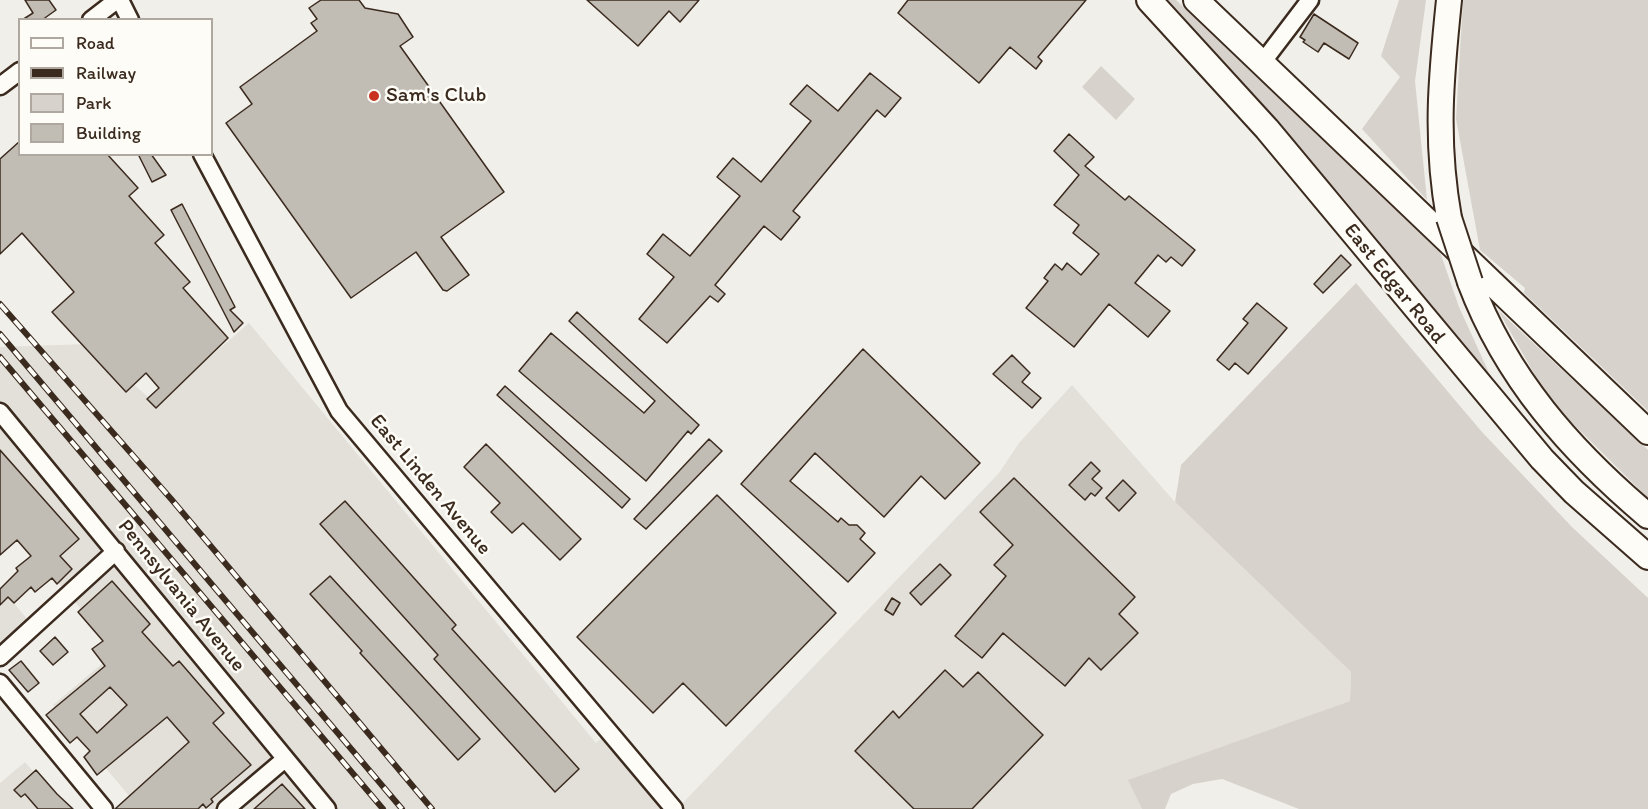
<!DOCTYPE html>
<html>
<head>
<meta charset="utf-8">
<style>
	body { margin:0 }
	#map { position:relative; width:1648px; height:809px; overflow:hidden; background:#f1efea; font-family:Itim,sans-serif }
	canvas { display:block }
	.legend { position:absolute; left:18px; top:18px; width:195px; height:138px; box-sizing:border-box; background:#fdfcf7; border:2px solid #afa8a0; margin:0; padding:8px 10px; list-style:none; font-size:18px; color:#3b2a1e }
	.legend li { display:flex; align-items:center; gap:12px; height:30px }
	.legend b { width:30px; border:2px solid #afa8a0 }
</style>
</head>
<body>
<div id="map">
<canvas width="1648" height="809"></canvas>
<ul class="legend">
<li><b style="height:8px;background:#fdfcf7"></b>Road</li>
<li><b style="height:8px;background:#3b2a1e"></b>Railway</li>
<li><b style="height:16px;background:#d7d2cc"></b>Park</li>
<li><b style="height:16px;background:#c1bcb4"></b>Building</li>
</ul>
</div>
<script>
const ctx = document.querySelector('canvas').getContext('2d');
ctx.lineJoin = 'round';
function fillPath(path, color) { ctx.fillStyle = color; ctx.fill(path, 'evenodd'); }
function trace(path, color, width, dash) { ctx.strokeStyle = color; ctx.lineWidth = width; ctx.lineCap = dash ? 'butt' : 'round'; ctx.setLineDash(dash || []); ctx.stroke(path); }
function drawText(font, color, halo, rows, align = 'center') {
  ctx.font = font + ' Itim,sans-serif'; ctx.lineWidth = 5; ctx.setLineDash([]); ctx.textBaseline = 'middle'; ctx.strokeStyle = halo; ctx.fillStyle = color; for (const [text, x, y, turn = 0] of rows) {
    ctx.save(); ctx.translate(x, y); ctx.rotate((+turn || 0) * Math.PI / 180); ctx.textAlign = isNaN(turn) ? turn : align; if (halo) ctx.strokeText(text, 0, 0); ctx.fillText(text, 0, 0); ctx.restore();
  }
}
fillPath(new Path2D(`
	M249 323 596 743 610 731 677 809H140L53 705 117 651 20 538 0 556V347L88 344 156 404Z
	M1072 385 1175 502 1351 672 1350 701 1129 780 1142 809H677L999 473 1019 443Z
	M0 586 31 624 3 647 0 643Z
	M25 762 65 809H0V783Z`), '#e3e0da');
fillPath(new Path2D(`
	M1162 0H1176L1439 249 1459 307 1491 377 1339 193Z
	M1399 0H1426L1415 81 1427 200 1362 129 1400 77 1381 56Z
	M1463 0H1648V411L1524 293 1525 288 1480 250 1456 119Z
	M1101 66 1135 99 1116 120 1082 87Z
	M1356 283 1482 432 1572 527 1648 598V809H1299L1222 779 1193 784 1171 794 1165 809H1142L1128 780 1350 701 1351 672 1175 502 1181 465Z
	M1498 310 1648 450V498L1549 400Z`), '#d7d2cc');
const building = new Path2D(`
	M25 0H49L56 10 42 20H22L33 13Z
	M321 0H359L365 8 398 14 413 37 400 46 504 192 441 237 469 275 447 291 443 290 416 252 351 298 226 123 252 104 240 87 317 31 311 23 317 19 309 8Z
	M587 0H699L680 22 669 11 638 46Z
	M908 0H1086L1038 57 1042 61 1036 69 1010 47 979 83 898 13Z
	M1314 14 1358 43 1349 59 1324 43 1318 52 1303 42 1305 40 1300 37Z
	M870 73 901 98 885 117 877 110 793 211 800 217 781 240 764 226 715 285 725 294 718 302 710 296 667 343 639 319 674 277 647 254 663 234 690 256 740 196 717 177 733 158 761 182 811 121 790 104 807 85 838 111Z
	M1069 134 1094 157 1085 166 1125 200 1129 196 1195 250 1182 266 1171 257 1166 262 1158 255 1135 283 1170 311 1148 337 1109 304 1074 347 1026 308 1048 281 1044 278 1055 264 1062 270 1067 263 1081 275 1099 254 1073 233 1079 225 1054 205 1079 175 1054 151Z
	M20 141V154H107L138 188 129 196 164 235 155 243 190 282 183 288 228 338 156 408 147 399 159 388 146 373 126 392 52 312 74 292 22 233 0 254V159Z
	M138 154H151L166 175 152 182Z
	M182 204 235 307 230 310 243 323 234 332 171 210Z
	M1341 255 1351 265 1323 293 1314 284Z
	M1257 303 1287 328 1248 374 1235 363 1229 370 1217 360 1248 323 1243 319Z
	M577 312 699 425 691 434 688 431 646 481 519 371 551 333 644 413 655 401 569 321Z
	M863 349 980 463 945 499 921 476 884 517 815 453 790 481 838 522 841 518 849 525H857L865 533 860 539 875 553 848 582 741 484Z
	M1012 355 1030 373 1022 382 1041 398 1032 408 993 374Z
	M505 386 630 499 622 508 497 395Z
	M709 439 722 451 646 529 634 519Z
	M486 444 581 539 560 560 523 523 512 533 491 512 500 503 464 467Z
	M0 450 79 539 60 556 72 569 57 584 52 578 35 592 31 587 14 603 8 597 0 605V589L18 571 16 568 31 556 17 540 0 555Z
	M1091 462 1100 471 1092 479 1102 488 1095 496 1091 493 1085 500 1069 485Z
	M1014 478 1135 597 1119 614 1138 633 1101 670 1089 658 1065 686 1003 633 982 658 955 636 1006 576 994 565 1013 545 980 512Z
	M1123 480 1136 493 1119 511 1106 498Z
	M717 495 836 613 726 726 683 683 653 713 577 637Z
	M345 501 456 625 452 629 579 769 555 792 434 659 438 655 320 524Z
	M940 564 951 575 921 605 910 593Z
	M330 576 480 739 458 760 360 653 362 651 310 594Z
	M112 581 150 624 142 632 173 666 179 661 224 713 213 723 251 765 211 799 213 802 206 808 203 804 198 809H115L189 742 167 717 97 775 84 757 90 751 77 737 70 743 46 715 105 666 92 649 103 641 78 612ZM110 687 127 705 97 733 80 714Z
	M892 598 900 603 893 615 885 610Z
	M55 637 68 652 53 665 40 651Z
	M21 661 39 683 28 692 9 670Z
	M945 670 963 687 978 672 1043 735 972 809H914L855 751 893 711 899 718Z
	M36 770 57 794 73 809H38L25 794 21 797 14 790Z
	M282 784 305 809H254Z`);
fillPath(building, '#c1bcb4');
trace(building, '#3b2a1e', 1.5);
const minor = new Path2D(`
	M120 0 130 20
	M91 20 117 0
	M1262 63 1310 0
	M0 86 20 71
	M202 154 339 411 674 809
	M0 412 327 809
	M0 657 116 551
	M0 683 104 809
	M226 809 285 759`);
const highway = new Path2D(`
	M1149 0 1267 129 1542 459 1574 492 1648 557
	M1196 0 1648 432
	M1449 0C1441 77 1435 140 1449 218
	M1470 282C1506 378 1571 451 1648 516`);
trace(minor, '#3b2a1e', 21);
trace(highway, '#3b2a1e', 28);
trace(minor, '#fdfcf7', 16);
trace(highway, '#fdfcf7', 24);
const rail = new Path2D(`
	M0 304 172 500 432 809
	M0 334 402 809
	M0 357 383 809`);
trace(rail, '#3b2a1e', 6);
trace(rail, '#fdfcf7', 4, [11]);
const highwayBridge = new Path2D(`
	M1449 218 1470 282`);
trace(highwayBridge, '#3b2a1e', 28, []);
trace(highwayBridge, '#fdfcf7', 24);
for (const [x, y, r, color] of [
	[374,96,6,"#c8321e"]
]) { const dot = new Path2D(); dot.arc(x, y, r, 0, 2 * Math.PI); ctx.fillStyle = color; ctx.fill(dot); trace(dot, '#fdfcf7', 2); }
drawText('21px', '#3b2a1e', '#fdfcf7', [
	["Sam's Club",386,96]
], 'left');
drawText('21px', '#3b2a1e', '#fdfcf7', [
	["East Edgar Road",1394,284,51],
	["East Linden Avenue",430,485,50],
	["Pennsylvania Avenue",181,596,51]
]);
</script>
</body>
</html>
